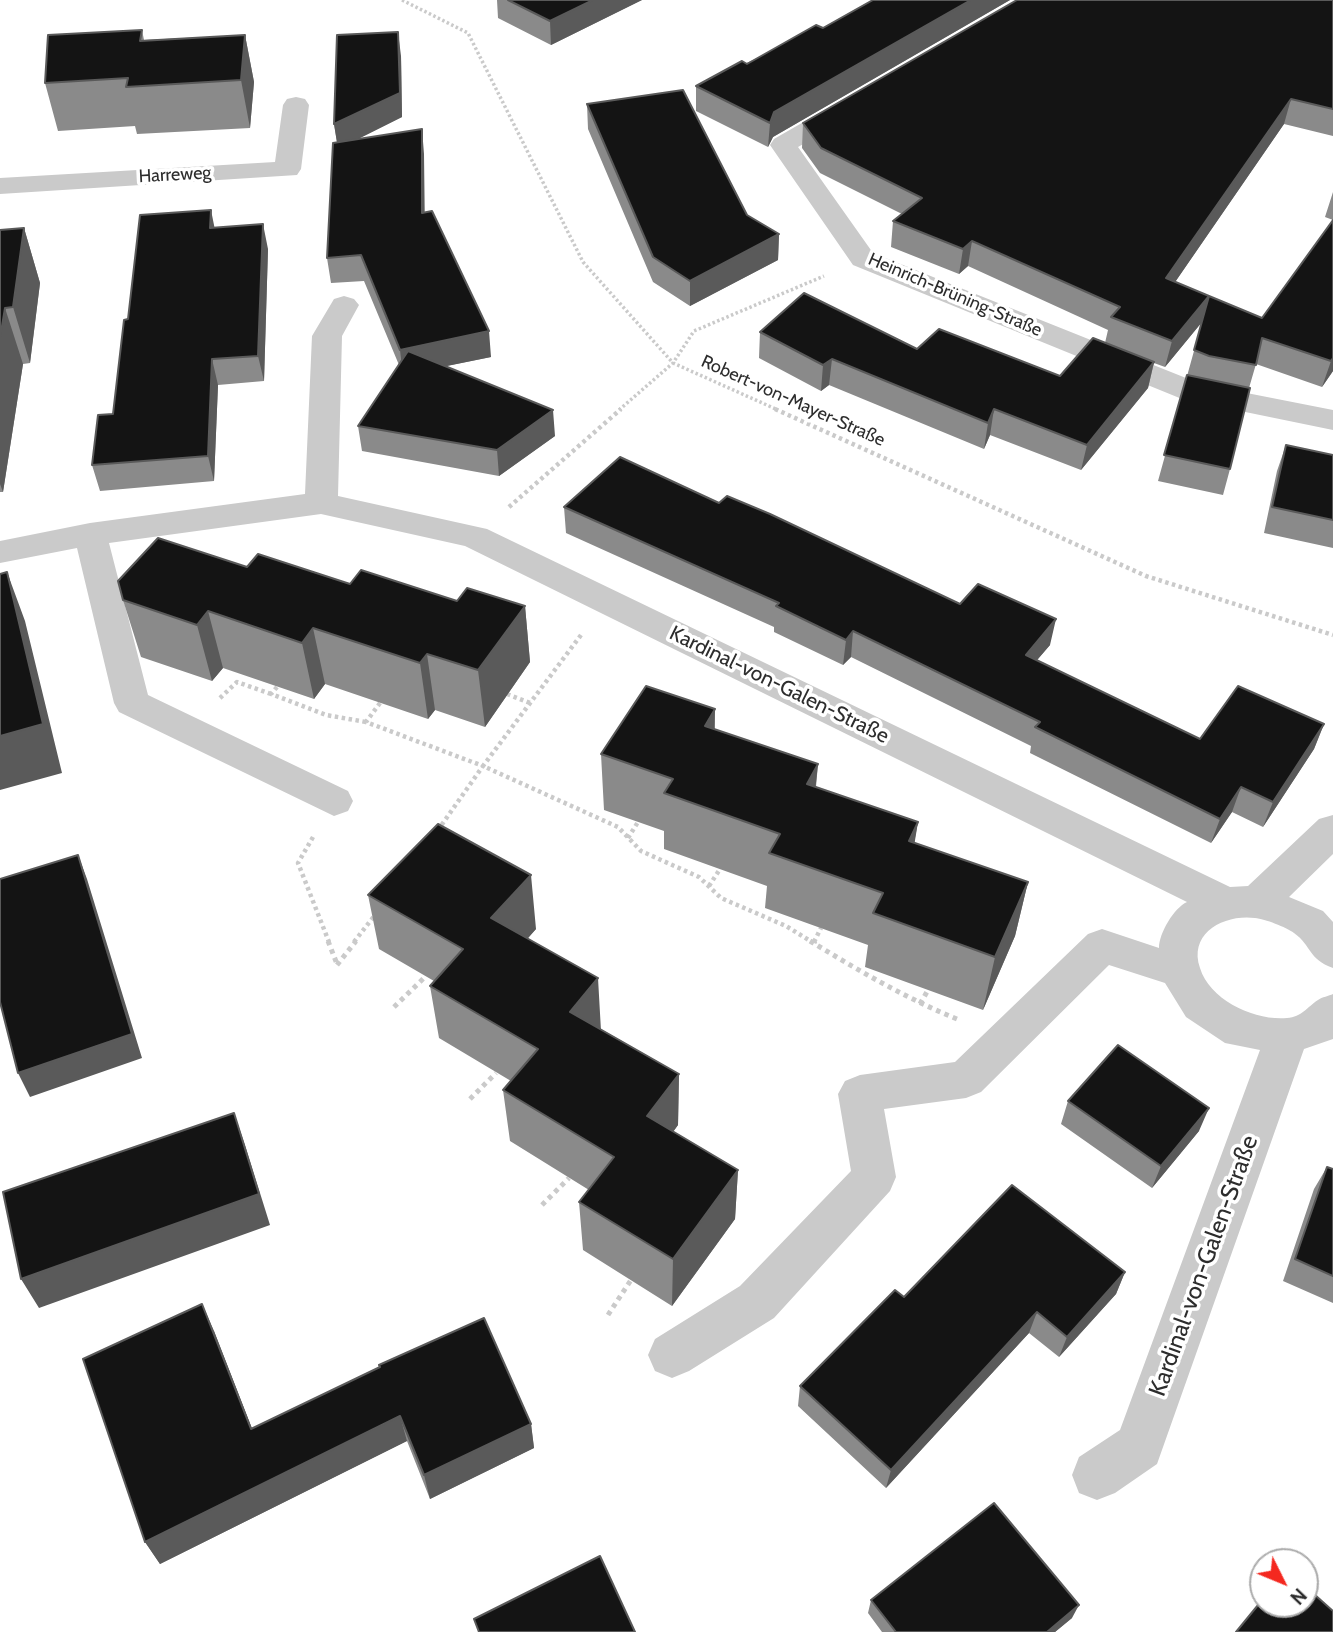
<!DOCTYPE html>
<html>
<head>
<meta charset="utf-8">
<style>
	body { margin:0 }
	#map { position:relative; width:1333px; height:1632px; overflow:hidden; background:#fff; font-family:Cabin,sans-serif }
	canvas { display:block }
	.north { position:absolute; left:1249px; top:1548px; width:70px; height:70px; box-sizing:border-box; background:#fff; border:2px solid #ababab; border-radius:50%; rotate:133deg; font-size:19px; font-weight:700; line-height:28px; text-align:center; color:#2d2d2d }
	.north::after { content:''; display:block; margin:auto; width:24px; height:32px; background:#f4281f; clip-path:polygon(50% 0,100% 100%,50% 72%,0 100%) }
</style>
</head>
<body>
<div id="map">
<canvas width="1333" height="1632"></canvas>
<div class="north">N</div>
</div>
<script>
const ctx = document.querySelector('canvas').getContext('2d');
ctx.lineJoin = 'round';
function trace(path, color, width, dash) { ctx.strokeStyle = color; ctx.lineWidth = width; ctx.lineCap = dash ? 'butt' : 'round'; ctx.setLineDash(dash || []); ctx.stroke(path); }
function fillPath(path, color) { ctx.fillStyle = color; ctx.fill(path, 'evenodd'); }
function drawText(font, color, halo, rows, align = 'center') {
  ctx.font = font + ' Cabin,sans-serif'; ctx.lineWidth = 7; ctx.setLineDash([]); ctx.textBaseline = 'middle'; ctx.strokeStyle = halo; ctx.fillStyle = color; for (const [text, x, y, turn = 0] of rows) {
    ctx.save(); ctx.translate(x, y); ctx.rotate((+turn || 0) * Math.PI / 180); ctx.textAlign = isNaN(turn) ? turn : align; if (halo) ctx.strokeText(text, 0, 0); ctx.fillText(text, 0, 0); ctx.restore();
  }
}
trace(new Path2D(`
	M402 0 468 33 583 262 673 363 778 410
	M619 410 673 363 694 331 824 276`), '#cacaca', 3.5, [2.5, 2.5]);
trace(new Path2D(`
	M775 409 1146 576 1333 635
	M509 507 621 409
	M581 635 483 766 618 827 641 851 699 877 721 898 786 926 812 942
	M277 687 271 694 326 715 366 722
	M507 694 530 703
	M220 698 237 682 271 694
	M380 703 366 722 483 766 438 830
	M313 837 298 863 329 942
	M628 838 638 822
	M709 886 720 869
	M354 942 375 915
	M814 942 821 928`), '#cacaca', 4.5, [3.5, 3.5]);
trace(new Path2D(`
	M328 941 337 964
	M810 941C858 970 905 998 957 1019
	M814 943 815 941
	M337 965 356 941
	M920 1004 928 990
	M394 1007 426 976
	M470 1099 496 1073
	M542 1205 569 1178
	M608 1315 631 1280`), '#cacaca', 5, [4.5, 4.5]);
fillPath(new Path2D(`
	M296 97 305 99 309 105 301 169 297 175 0 194V178L275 162 283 105 287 99Z
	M849 99 858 101 862 107 858 113 798 147 873 253 1201 384 1333 410V430L1182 399 853 265 770 145 774 139 840 101Z
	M344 296 354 299 359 305 342 336 338 496 487 529 1230 887 1248 886 1319 819 1333 815V854L1289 897 1323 911 1333 922V968C1308 959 1312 946 1294 933 1286 927 1265 919 1255 918 1224 914 1188 933 1200 968 1210 1001 1256 1021 1287 1018 1302 1017 1307 1007 1318 1000 1322 997 1329 996 1333 994V1039L1304 1049 1157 1464 1115 1493 1097 1500 1079 1493 1072 1475 1079 1457 1120 1430 1260 1050 1225 1043 1186 1017 1165 983 1109 965 981 1092 966 1098 884 1109 896 1177 890 1191 774 1318 689 1371 672 1378 655 1371 648 1355 655 1339 740 1286 851 1171 838 1094 845 1081 860 1075 955 1062 1088 934 1102 929 1159 948C1159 933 1174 908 1187 902L465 546 321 514 109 543 148 695 348 791 353 801 348 811 334 816 119 712 114 703 77 548 0 563V541L90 523 305 494 312 336 334 299Z`), '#cacaca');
fillPath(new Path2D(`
	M497 0H642L551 45 498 18Z
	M873 0H1010L773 137 768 147 696 111V86L823 28Z
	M1333 0V136L1284 124 1175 282 1262 318 1333 220V371L1322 387 1256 364 1249 388 1230 469 1223 495 1158 481 1202 322 1165 367 1154 363 1148 388 1081 470 990 435 984 449 829 385 821 391 759 358 760 332 917 349 1060 376 1105 343 1108 330 968 266 959 274 891 247 893 221 902 214 820 173 802 148 803 123Z
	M142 30 144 40 245 35 254 82 250 128 137 134 135 126 58 131 45 83Z
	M401 56 402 117 358 139 424 154V213L491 357 446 366 555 436 499 476 362 451 358 426 399 365 364 281 331 283 327 258 337 142 334 124Z
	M587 104 747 215 779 234 778 260 690 306 653 282 588 129Z
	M1333 192V220L1325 217Z
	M214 227 268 249 264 381 218 385 214 481 100 491 92 465 113 414 128 319Z
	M24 228 40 283 30 363 23 364 3 492H0V230Z
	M1286 445 1333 455V548L1264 533 1277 471Z
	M719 503 960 604 1050 645 1037 660 1200 739 1324 724 1314 749 1263 827 1232 812 1211 843 1030 753 1031 746 851 657 843 665 774 632V627L566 533 564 507Z
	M247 567 457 601 525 606 530 662 485 727 435 710 428 719 325 684 314 699 223 668 212 681 141 657 123 600Z
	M715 709V730L818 764 816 787 918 822 914 843 1028 882 1015 936 983 1010 865 967 868 945 765 908 767 886 664 849V831L604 810 601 754Z
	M368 895 536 929 528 938 601 1029 679 1074 678 1125 673 1132 738 1170 735 1219 672 1306 583 1250 579 1202 589 1190 510 1141 503 1090 511 1081 439 1038 430 986 434 981 379 949Z
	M1068 1101 1199 1131 1152 1188 1061 1124Z
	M1327 1167 1333 1169V1303L1283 1281 1314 1189Z
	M1125 1272 1116 1294 1059 1357 1029 1333 886 1488 798 1406 800 1386 904 1297Z
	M214 1331 252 1429 379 1367 531 1424 534 1448 430 1499 407 1441 160 1564 145 1542Z
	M871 1600 1072 1618 1055 1632H882L868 1613Z`), '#8a8a8a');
fillPath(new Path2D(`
	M593 0H642L551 45 550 21Z
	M971 0H1010L773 137 768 147 770 123 774 112Z
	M398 32 401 56 402 117 338 149 334 124Z
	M245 35 254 82 250 128 241 80Z
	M1291 99 1284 124 1160 304 1166 278Z
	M422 129 424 154 425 238 422 213Z
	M211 210 216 235 210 228Z
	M263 224 268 249 264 381 258 356Z
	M24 228 40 283 30 363 13 307Z
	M779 234 778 260 690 306V281Z
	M972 241 968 266 959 274 963 249Z
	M1209 296 1202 322 1165 367 1172 341Z
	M5 308 23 364 3 492 0 484V338Z
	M489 331 491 357 403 375 400 350Z
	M1333 358V371L1322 387 1331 361Z
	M212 359 218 385 214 481 208 456Z
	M832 359 829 385 821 391 823 365Z
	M1154 362 1148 388 1081 470 1087 445Z
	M994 409 990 435 984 449 988 423Z
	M553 410 555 436 499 476 497 450Z
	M7 572 25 621 62 773 0 790V736Z
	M525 606 530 662 485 727 478 670Z
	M208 611 223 668 212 681 197 625Z
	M1056 619 1050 645 1020 680 1026 655Z
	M313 628 325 684 314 699 302 643Z
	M853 631 851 657 843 665 846 640Z
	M427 654 435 710 428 719 420 663Z
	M715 709 713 765 705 726Z
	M1324 724 1314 749 1263 827 1273 802Z
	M818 764 812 820 807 784Z
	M1241 787 1232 812 1211 843 1220 819Z
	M918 822 909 877V841Z
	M78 855 87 879 142 1058 30 1097 18 1073Z
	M531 875 536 929 498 972 491 918Z
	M1028 882 1015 936 983 1010 995 957Z
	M598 978 601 1031 570 1012Z
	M679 1074 678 1125 648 1166 647 1116Z
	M1209 1108 1199 1131 1152 1188 1161 1166Z
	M234 1113 245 1145 270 1225 39 1308 21 1279Z
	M738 1170 735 1219 672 1306 673 1259Z
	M1125 1272 1116 1294 1059 1357 1067 1337Z
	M202 1304 214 1331 262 1454 251 1429Z
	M1037 1312 1029 1333 886 1488 891 1470Z
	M400 1416 407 1441 160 1564 145 1542Z
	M531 1424 534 1448 430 1499 424 1475Z
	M1079 1605 1072 1618 1055 1632H1047Z`), '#5a5a5a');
const building = new Path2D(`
	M508 0H593L550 21Z
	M873 0H971L774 112 770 123 696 86 742 61 747 64 816 25 823 28Z
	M1017 0H1333V109L1291 99 1166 278 1209 296 1172 341 1111 317 1120 307 972 241 963 249 893 221 922 198 821 148 803 123Z
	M142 30 140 41 245 35 241 80 126 87 128 78 45 83 48 35Z
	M398 32 400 93 334 124 337 35Z
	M683 90 747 215 779 234 690 281 653 257 587 104Z
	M422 129V213L432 211 489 331 400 350 361 255 327 258 333 143Z
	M211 210 210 228 263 224 258 356 212 359 208 456 92 465 98 415 113 414 124 320 128 319 140 215Z
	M1333 220V358L1331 361 1262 338 1256 365 1209 356 1194 350 1209 296 1262 318Z
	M24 228 13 307 5 308 0 338V230Z
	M804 293 917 349 939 329 1060 376 1093 338 1154 362 1087 445 994 409 988 423 832 359 823 365 760 332Z
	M408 351 553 410 497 450 358 426Z
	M1187 375 1250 388 1230 469 1164 455Z
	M1286 445 1333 455V520L1272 507Z
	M620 457 719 503 727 496 770 514 960 604 978 584 1056 619 1026 655 1200 739 1238 686 1324 724 1273 802 1241 787 1220 819 1035 727 1040 722 853 631 846 640 776 606 779 603 564 507Z
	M158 538 247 567 258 554 350 584 361 570 457 601 467 588 525 606 478 670 427 654 420 663 313 628 302 643 208 611 197 625 123 600 118 581Z
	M7 572 43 724 0 736V574Z
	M646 686 715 709 705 726 818 764 807 784 918 822 909 841 1028 882 995 957 873 913 883 893 769 853 780 834 664 793 673 779 601 754Z
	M438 824 531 875 491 918 598 978 570 1012 679 1074 647 1116 738 1170 673 1259 579 1202 614 1157 503 1090 538 1049 430 986 463 949 368 895Z
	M78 855 132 1034 18 1073 0 1002V879Z
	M1118 1045 1209 1108 1161 1166 1068 1101Z
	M234 1113 259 1194 21 1279 3 1192Z
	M1327 1167 1333 1169V1276L1295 1259Z
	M1012 1185 1125 1272 1067 1337 1037 1312 891 1470 800 1386 895 1290 904 1297Z
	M202 1304 251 1429 380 1367 379 1365 484 1318 531 1424 424 1475 400 1416 145 1542 83 1359Z
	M994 1503 1079 1605 1047 1632H896L871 1600Z
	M600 1556 635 1632H479L474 1619Z
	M1305 1586 1333 1611V1632H1236L1263 1599V1604H1305Z`);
fillPath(building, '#141414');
trace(building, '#5a5a5a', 2);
drawText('18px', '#2d2d2d', '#fff', [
	["Harreweg",175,175,-3],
	["Heinrich-Brüning-Straße",955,295,23],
	["Robert-von-Mayer-Straße",793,401,24]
]);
drawText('21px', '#2d2d2d', '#fff', [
	["Kardinal-von-Galen-Straße",779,685,26]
]);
drawText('24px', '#2d2d2d', '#fff', [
	["Kardinal-von-Galen-Straße",1204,1266,-70]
]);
</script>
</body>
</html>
